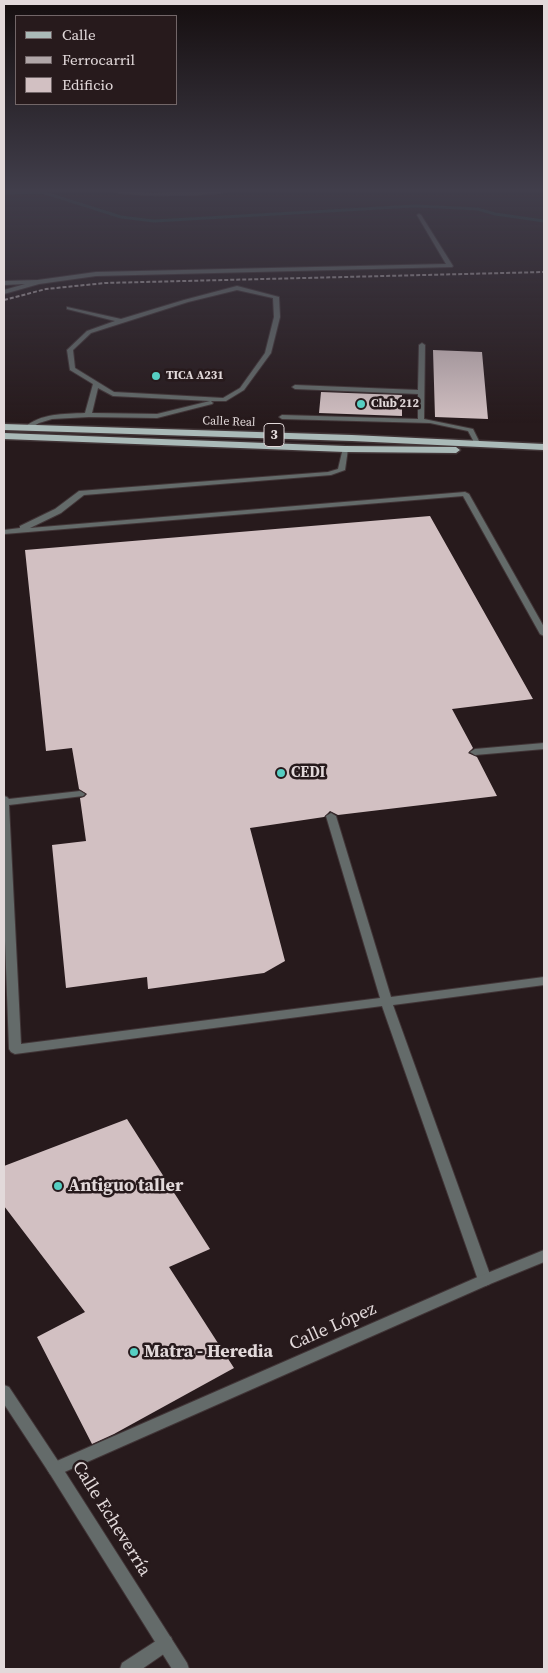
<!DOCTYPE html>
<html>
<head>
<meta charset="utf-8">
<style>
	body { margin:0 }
	#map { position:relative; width:548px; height:1673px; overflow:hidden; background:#271a1c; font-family:"Source Serif 4",serif }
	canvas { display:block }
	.frame { position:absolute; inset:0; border:5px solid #e2d9da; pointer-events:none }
	.legend { position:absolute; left:15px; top:15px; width:162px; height:90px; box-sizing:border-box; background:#271a1c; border:1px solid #726668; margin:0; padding:6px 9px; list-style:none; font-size:15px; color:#e2d9da }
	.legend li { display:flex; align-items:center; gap:10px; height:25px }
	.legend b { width:25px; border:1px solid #726668 }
</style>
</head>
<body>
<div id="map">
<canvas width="548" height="1673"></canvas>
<div class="frame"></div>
<ul class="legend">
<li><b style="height:6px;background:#aabab8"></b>Calle</li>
<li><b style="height:6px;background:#b0a6a8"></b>Ferrocarril</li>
<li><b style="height:14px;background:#d2c0c2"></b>Edificio</li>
</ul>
</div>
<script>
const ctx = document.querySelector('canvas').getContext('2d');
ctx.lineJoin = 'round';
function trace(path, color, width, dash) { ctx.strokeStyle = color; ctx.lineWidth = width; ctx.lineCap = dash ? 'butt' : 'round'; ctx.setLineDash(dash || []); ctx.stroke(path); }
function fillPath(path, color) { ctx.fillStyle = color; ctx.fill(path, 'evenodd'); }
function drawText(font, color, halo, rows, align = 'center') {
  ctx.font = font + ' "Source Serif 4",serif'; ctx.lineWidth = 5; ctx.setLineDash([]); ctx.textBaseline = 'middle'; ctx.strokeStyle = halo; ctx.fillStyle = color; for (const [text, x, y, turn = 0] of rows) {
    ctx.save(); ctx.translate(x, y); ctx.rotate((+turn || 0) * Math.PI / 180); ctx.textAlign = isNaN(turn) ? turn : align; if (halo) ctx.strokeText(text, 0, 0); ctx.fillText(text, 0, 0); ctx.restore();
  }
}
trace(new Path2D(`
	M4 193 42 192 121 217 154 221 415 206 478 209 495 214 544 221`), '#1a423e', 3);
fillPath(new Path2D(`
	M433 350 482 352 488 419 435 417Z
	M321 392 402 395V416L319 413Z
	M430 516 533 699 452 709 473 748 468 753 477 757 497 796 338 815 330 811 324 817 250 828 285 961 264 973 148 989 147 977 66 988 52 845 86 841 80 798 84 797 87 794 79 789 72 748 46 751 25 550Z
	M127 1119 210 1249 169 1267 234 1368 114 1434 92 1444 37 1337 85 1312 4 1206V1166Z`), '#d2c0c2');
const service = new Path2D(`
	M105 189 153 193 236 189C218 197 124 198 105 189Z
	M419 214 421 215 453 266 452 267 96 276 39 284 4 294V290L25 284 4 285V281L38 280 96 272 446 264 417 215Z
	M237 286 279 297 280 317 271 353 244 390 226 401H211L213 403 212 404 157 418 89 417 52 419 39 423 27 430 24 428C40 413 64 414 85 413L93 384 70 370 67 350 87 331 115 321 67 309V307L121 319 184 300ZM237 290 273 298 274 317 265 353 240 388 223 398 114 392 75 368 73 350 91 333 188 302ZM98 388 113 396 210 401 157 414 92 413Z
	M422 343 425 345 424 419 473 429 480 443 479 444H475L468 431 430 423 282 419 279 417 282 415 418 419V394L295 389 292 387 295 385 418 390 419 345Z
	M343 448 348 449 345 470 331 475 84 495 61 513 30 528 465 492 469 494 544 627V636L540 634 463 496 4 534V530L20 528V526L55 509 79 491 328 472 338 469Z
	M544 743V749L475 755 470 752 475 749Z
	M80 791 85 794 83 796 9 805 21 1044 380 998 326 816 331 813 336 816 391 997 544 977V985L393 1005 492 1280 490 1284 485 1286 480 1284 478 1280 382 1006 15 1054 11 1052 9 1049 4 914V796L7 797 9 799Z
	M165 1635 171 1637 173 1643 171 1649 142 1669H120L122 1663Z`);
const minor = new Path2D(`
	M544 1250V1262L490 1284 60 1474 55 1477 50 1474 47 1469 50 1464 480 1276Z`);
const tertiary = new Path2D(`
	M4 1385 9 1387 60 1464 187 1663 189 1669H172L50 1474 4 1404Z`);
const primary = new Path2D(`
	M4 424 352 435 544 444V450L352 441 4 430Z
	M4 433 345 446 456 447 460 450 456 453 345 452 4 439Z`);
trace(service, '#413537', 2);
trace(minor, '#413537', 2);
trace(tertiary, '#413537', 2);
trace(primary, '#413537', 3);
fillPath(service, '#646b6a');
fillPath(minor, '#646b6a');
fillPath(tertiary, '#646b6a');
fillPath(primary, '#aabab8');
trace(new Path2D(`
	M4 300 46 289 105 283 544 272`), '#b0a6a8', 2, [4, 2]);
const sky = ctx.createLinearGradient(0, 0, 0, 423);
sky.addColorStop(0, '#150e0f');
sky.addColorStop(0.45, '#413e4b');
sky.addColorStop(1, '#413e4b00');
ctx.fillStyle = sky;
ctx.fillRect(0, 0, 548, 423);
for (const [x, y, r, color] of [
	[156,376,5,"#56cec2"],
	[361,404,5,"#56cec2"],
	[281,773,5,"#56cec2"],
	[58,1186,5,"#56cec2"],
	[134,1352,5,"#56cec2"]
]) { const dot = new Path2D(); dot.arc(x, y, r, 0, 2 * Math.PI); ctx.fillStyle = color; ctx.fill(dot); trace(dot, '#271a1c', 2); }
drawText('bold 12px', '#e2d9da', '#271a1c', [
	["TICA A231",166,376],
	["Club 212",371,404]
], 'left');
drawText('12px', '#e2d9da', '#271a1c', [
	["Calle Real",229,422,2]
]);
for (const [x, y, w] of [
	[274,435,20]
]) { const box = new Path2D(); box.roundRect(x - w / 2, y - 11.5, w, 23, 4); ctx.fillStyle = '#271a1c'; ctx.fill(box); trace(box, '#e2d9da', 1); }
drawText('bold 14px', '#e2d9da', null, [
	["3",274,435]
]);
drawText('bold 15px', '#e2d9da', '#271a1c', [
	["CEDI",291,773]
], 'left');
drawText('bold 18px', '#e2d9da', '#271a1c', [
	["Antiguo taller",68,1186],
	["Matra - Heredia",144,1352]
], 'left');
drawText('18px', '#e2d9da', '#271a1c', [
	["Calle López",333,1327,-24],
	["Calle Echeverría",111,1519,58]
]);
</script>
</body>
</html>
